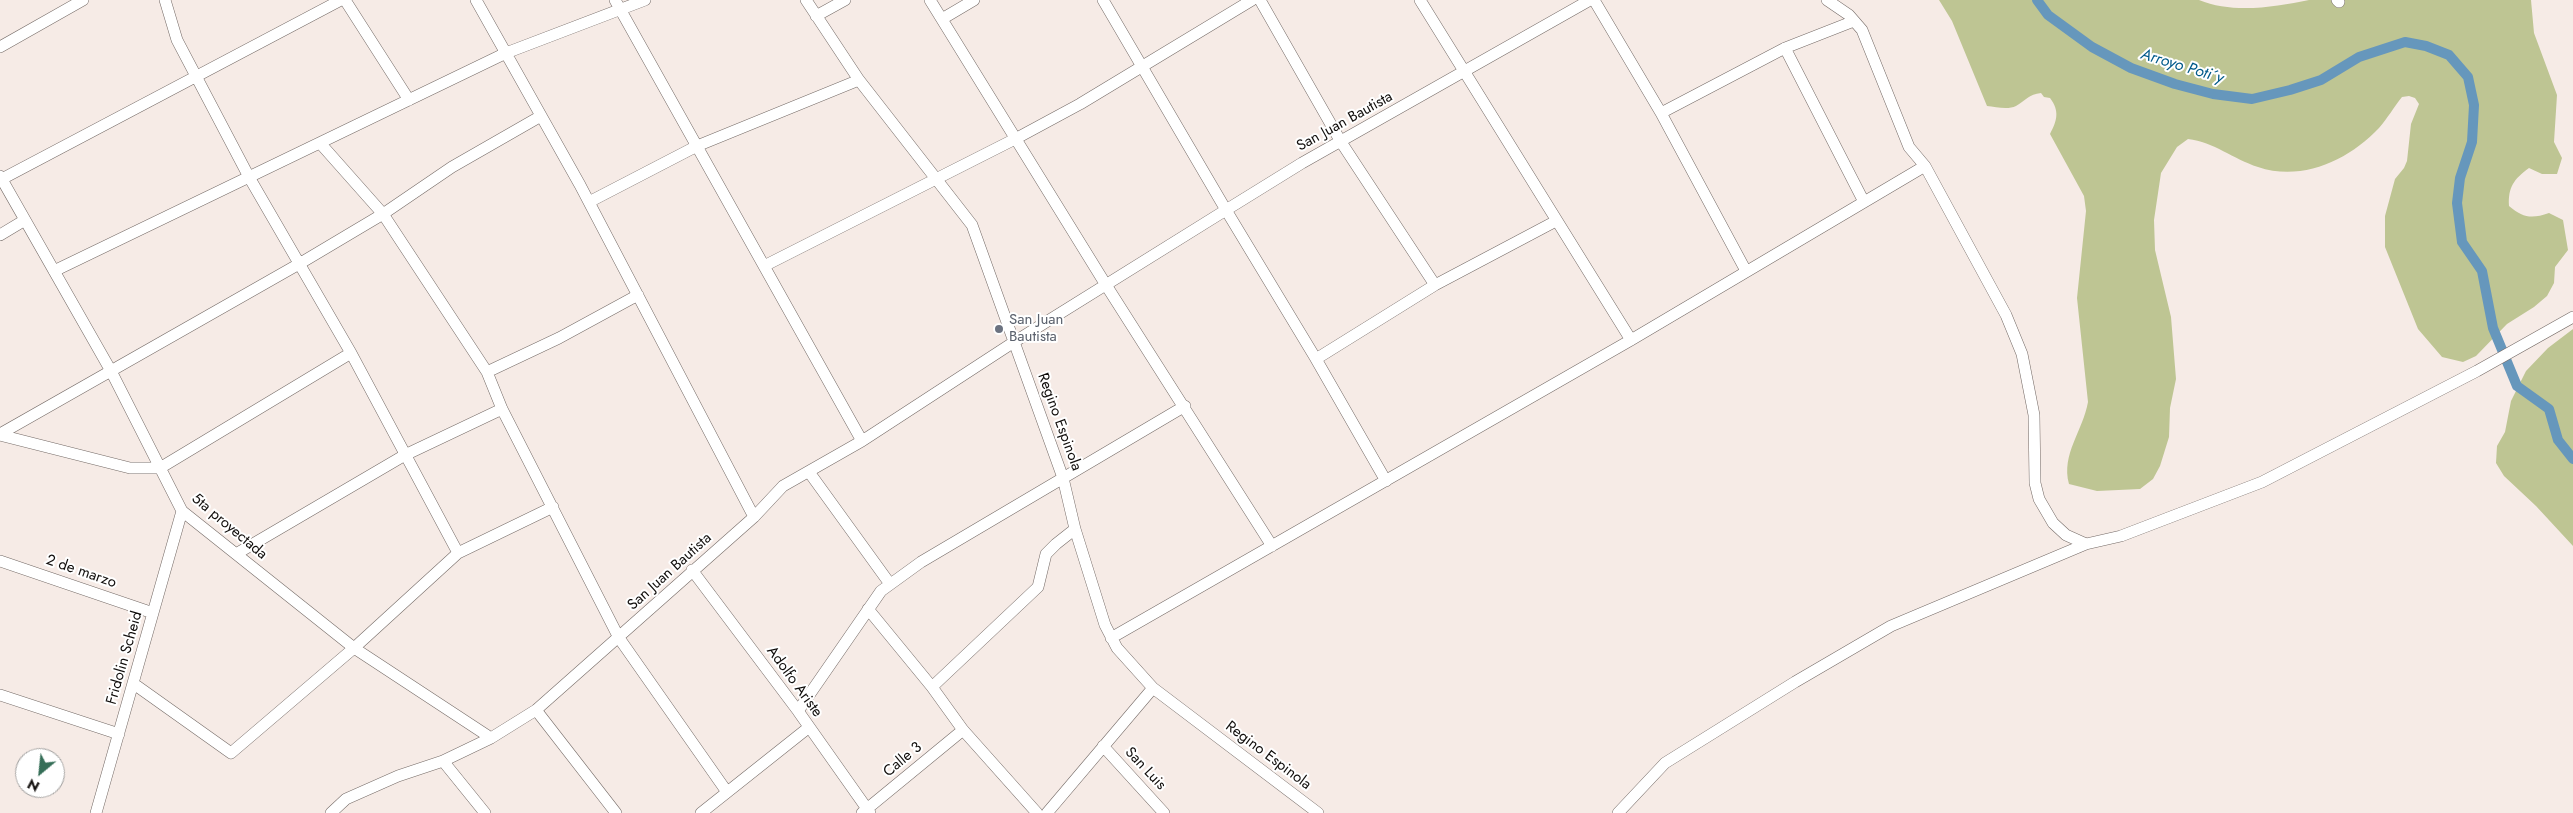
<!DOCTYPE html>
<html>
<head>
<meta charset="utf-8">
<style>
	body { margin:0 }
	#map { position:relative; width:2573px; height:813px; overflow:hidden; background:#f6ebe6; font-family:Jost,sans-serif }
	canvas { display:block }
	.north { position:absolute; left:15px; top:748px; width:50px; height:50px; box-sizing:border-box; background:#fff; border:1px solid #9f9e9d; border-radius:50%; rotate:208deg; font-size:14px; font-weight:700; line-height:20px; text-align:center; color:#100d0b }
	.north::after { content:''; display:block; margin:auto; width:18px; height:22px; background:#356e57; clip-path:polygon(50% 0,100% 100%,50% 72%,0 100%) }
</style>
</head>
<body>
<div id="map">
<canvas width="2573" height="813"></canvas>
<div class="north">N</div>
</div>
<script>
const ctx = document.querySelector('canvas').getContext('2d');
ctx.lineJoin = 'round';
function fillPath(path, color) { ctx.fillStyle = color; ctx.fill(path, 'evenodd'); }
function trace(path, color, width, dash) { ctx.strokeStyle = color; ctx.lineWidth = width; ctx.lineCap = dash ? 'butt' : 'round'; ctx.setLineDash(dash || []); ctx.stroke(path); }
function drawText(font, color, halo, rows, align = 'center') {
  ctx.font = font + ' Jost,sans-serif'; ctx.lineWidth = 4; ctx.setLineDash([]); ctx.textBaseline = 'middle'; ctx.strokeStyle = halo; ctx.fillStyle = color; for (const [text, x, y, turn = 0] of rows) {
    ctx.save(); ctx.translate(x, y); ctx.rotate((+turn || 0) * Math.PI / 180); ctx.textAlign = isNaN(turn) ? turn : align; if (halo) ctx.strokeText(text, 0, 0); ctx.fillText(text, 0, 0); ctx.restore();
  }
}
fillPath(new Path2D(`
	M1939 0H2199C2233 14 2275 7 2309 0H2531L2534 33 2557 95 2554 142 2562 158 2557 174H2542L2529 168C2514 179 2508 187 2509 206 2523 218 2532 219 2549 213L2563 220 2568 250 2555 267 2554 283 2547 296 2534 307 2507 324 2476 356 2463 362 2442 357 2418 329 2385 247V216L2395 179 2404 168 2407 161 2411 124 2419 104 2415 98 2409 96 2402 97C2394 107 2387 119 2379 128 2349 160 2302 182 2258 167 2233 159 2214 142 2188 139L2177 147 2161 173 2154 220 2155 250 2171 317 2176 379 2170 408 2169 437 2160 466 2153 479 2140 489 2097 491 2069 484C2061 454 2083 431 2088 402L2077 298 2086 211 2084 196 2050 134C2057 121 2060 111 2050 98L2044 97 2041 93C2029 94 2025 101 2016 106 2008 110 1996 107 1987 106L1952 21Z
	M2573 329V546L2536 506 2504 476 2496 463 2497 446 2505 432 2511 401 2526 371 2548 348Z`), '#bec593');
trace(new Path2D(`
	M2037 0 2048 15 2092 47 2131 68 2175 84 2213 94 2252 99 2290 90 2321 80 2359 57 2405 42 2426 46 2449 55 2468 77 2474 105 2472 142 2460 178 2457 203 2462 242 2482 271 2493 328 2517 386 2549 409 2558 440 2573 459`), '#6697bc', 10);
const minor = new Path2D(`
	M165 0 177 40 249 177 351 353 458 553
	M345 0 409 100
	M476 0 580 185 754 517
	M615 0 862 441
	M806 0 859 80 972 225 1063 478 1075 529 1105 625 1117 648 1153 688 1318 813
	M930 0 1106 285 1272 546
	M1103 0 1226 210 1316 359 1386 481
	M1260 0 1341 142 1435 285
	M1420 0 1631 340
	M1594 0 1661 113 1746 271
	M1827 0 1849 15 1862 30 1909 147 1925 166 2006 315 2022 354 2034 415 2035 483 2039 499 2053 523 2066 535 2086 544 2121 536 2262 482 2477 371 2573 317
	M2337 0 2339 2
	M816 16 845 0
	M942 19 974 0
	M0 47 83 0
	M1785 48 1864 202
	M1661 113 1785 48 1854 21
	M320 143 383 214 487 372 502 409 619 638 727 792
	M0 176 111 371 182 511 354 648 491 738
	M2 179 341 0
	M589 202 697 146 859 80
	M0 235 25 220
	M764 266 1017 138 1080 104 1252 0
	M54 271 506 53 645 0
	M1316 359 1435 285 1556 221
	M487 372 559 338 638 295
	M0 434 299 264 383 214 452 167 541 116
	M0 435 130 468H160L351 353
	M809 472 890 584
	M236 554 405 455 502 409
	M0 561 153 613
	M692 570 798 711 870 813
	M868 609 932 687 963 730 1037 813
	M1111 638 1631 340 1925 166
	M134 684 231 753 354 648 458 553 553 507
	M932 687 1038 587 1046 554 1056 544 1075 529
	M0 695 119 734
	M536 710 616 813
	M798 711 881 591 921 562 1185 406
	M1103 746 1164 813
	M443 761 485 813
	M96 813 182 511
	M331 813 346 799 398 776 443 761 491 738 536 710 754 517 783 486 862 441 1014 342 1226 210 1302 163 1590 0
	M701 813 808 728
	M862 813 963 730
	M1047 813 1153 688
	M1618 813 1665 763 1795 682 1891 626 2086 544`);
trace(minor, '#746a66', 12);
trace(minor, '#fff', 11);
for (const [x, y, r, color] of [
	[999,329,5,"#6b7280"]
]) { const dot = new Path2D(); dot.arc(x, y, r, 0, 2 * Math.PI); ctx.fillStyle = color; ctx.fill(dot); trace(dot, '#fff', 2); }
drawText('15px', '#100d0b', '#fff', [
	["San Juan Bautista",1345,122,-29],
	["Regino Espinola",1059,422,70],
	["5ta proyectada",229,527,40],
	["2 de marzo",81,572,19],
	["San Juan Bautista",670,572,-42],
	["Fridolin Scheid",125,658,-74],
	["Adolfo Ariste",794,682,54],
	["Regino Espinola",1268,756,37],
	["Calle 3",903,760,-40],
	["San Luis",1145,769,47]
]);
drawText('15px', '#5b616d', '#fff', [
	["San Juan",1009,320],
	["Bautista",1009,337]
], 'left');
drawText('italic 16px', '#005a8a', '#fff', [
	["Arroyo Poti´y",2182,67,17]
]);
</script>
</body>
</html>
